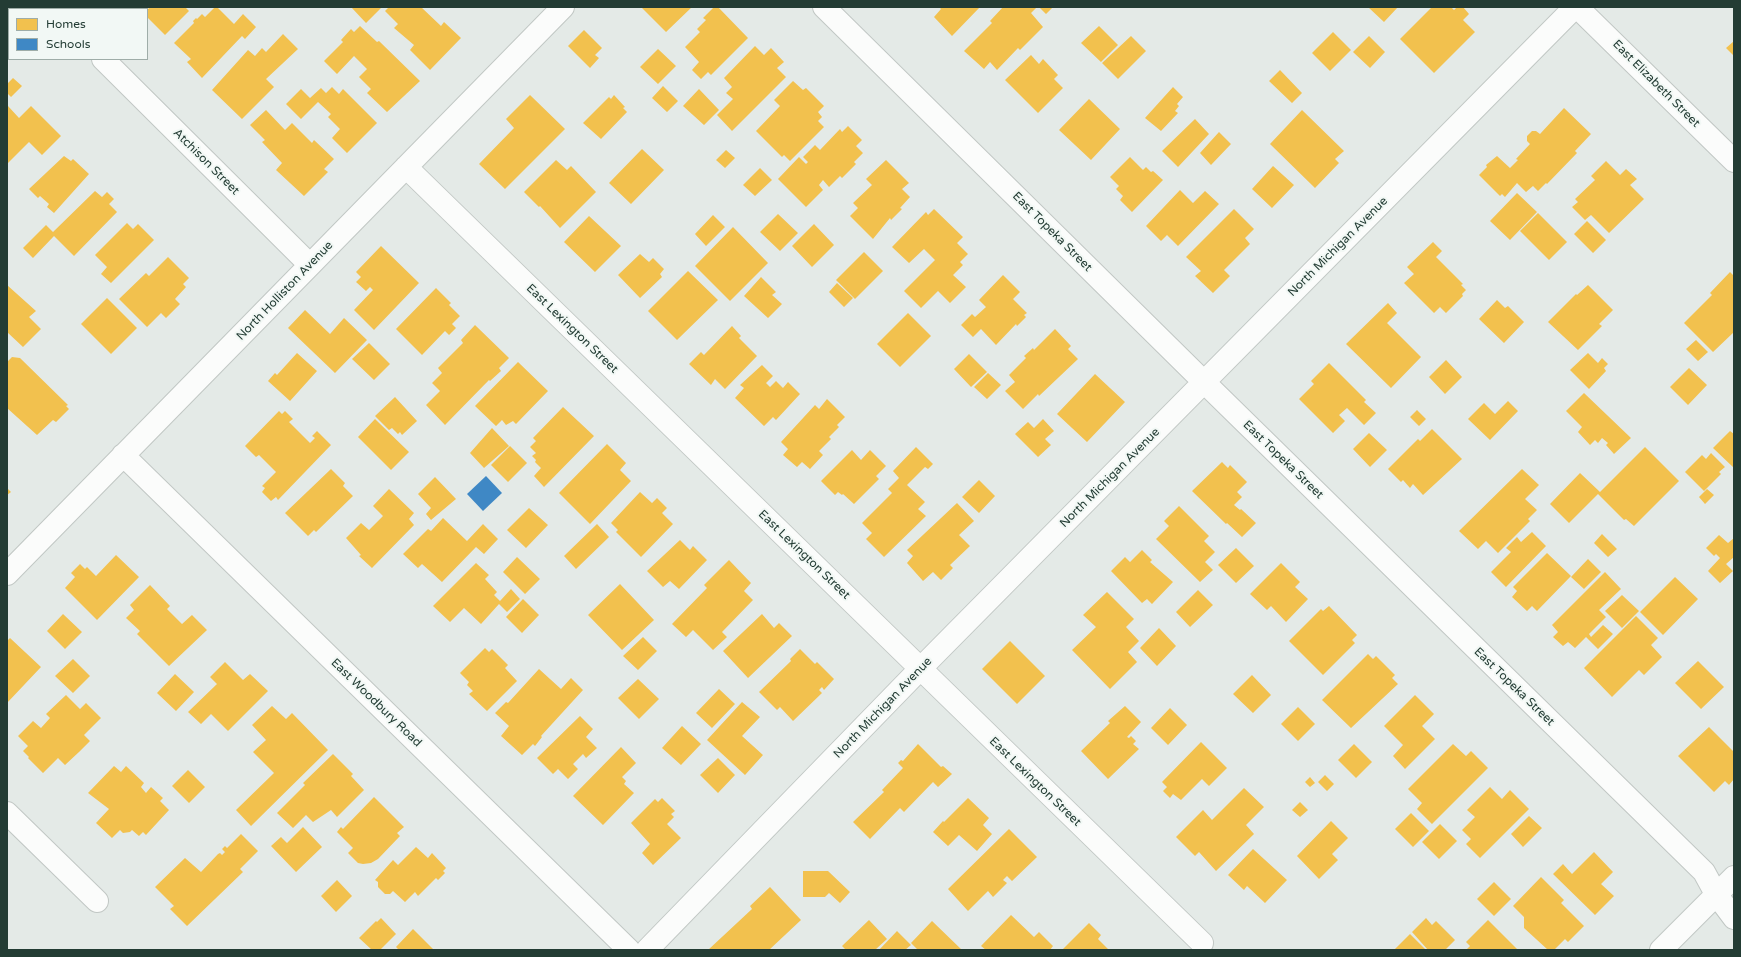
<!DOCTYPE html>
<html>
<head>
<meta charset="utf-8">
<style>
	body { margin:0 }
	#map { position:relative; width:1741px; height:957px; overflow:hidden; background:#e4eae7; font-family:"Varela Round",sans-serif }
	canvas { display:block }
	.frame { position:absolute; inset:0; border:8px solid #233c34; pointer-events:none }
	.legend { position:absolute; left:8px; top:8px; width:140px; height:52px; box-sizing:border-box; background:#f2f8f5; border:1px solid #9fada8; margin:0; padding:5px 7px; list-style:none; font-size:12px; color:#233c34 }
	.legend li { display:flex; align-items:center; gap:8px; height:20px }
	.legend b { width:20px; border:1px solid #9fada8 }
</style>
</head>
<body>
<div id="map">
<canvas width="1741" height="957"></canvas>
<div class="frame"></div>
<ul class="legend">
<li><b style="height:11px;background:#f2c14e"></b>Homes</li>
<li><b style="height:11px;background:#3f88c5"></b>Schools</li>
</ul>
</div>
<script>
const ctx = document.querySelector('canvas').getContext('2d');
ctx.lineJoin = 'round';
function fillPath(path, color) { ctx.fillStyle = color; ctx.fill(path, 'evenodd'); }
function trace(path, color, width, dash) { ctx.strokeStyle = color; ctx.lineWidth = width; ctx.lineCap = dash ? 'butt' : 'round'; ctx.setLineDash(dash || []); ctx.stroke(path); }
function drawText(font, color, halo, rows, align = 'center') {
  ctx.font = font + ' "Varela Round",sans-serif'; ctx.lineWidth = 4; ctx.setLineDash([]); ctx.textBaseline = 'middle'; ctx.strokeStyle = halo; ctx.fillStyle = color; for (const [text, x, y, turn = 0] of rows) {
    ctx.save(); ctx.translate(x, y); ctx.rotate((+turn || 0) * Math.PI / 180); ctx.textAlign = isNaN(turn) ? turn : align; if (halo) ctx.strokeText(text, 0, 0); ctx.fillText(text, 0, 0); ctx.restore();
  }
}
fillPath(new Path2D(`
	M150 7H185L189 11 165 35 147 17V10Z
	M215 7H217L234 24 243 14 256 27 245 39 242 36 202 78 187 62 191 59 174 43 194 23 193 21 196 18 197 19 202 14 205 17Z
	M351 7H380L381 8 366 23Z
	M389 7H421L441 26 444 22 461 38 430 70 410 50 414 45 394 28 398 24 385 11Z
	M641 7H692L666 32Z
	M714 7H718L748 38 711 75 708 72 701 79 692 70 699 62 685 47 700 32 697 29 706 20 703 18Z
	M939 7H980L952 36 934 17 941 9Z
	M1003 7H1037L1031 13 1043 27 1020 50 1018 48 997 70 990 62 984 69 964 51 992 23 990 21Z
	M1039 7H1053L1046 14Z
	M1368 7H1398L1384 22Z
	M1432 7H1451L1454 10 1457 7H1463L1469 14 1463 20 1475 32 1434 73 1400 39Z
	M360 26 377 42 379 41 420 81 387 112 367 93 371 89 359 77 367 69 354 56 337 74 324 61 343 42 341 40 351 29 354 32Z
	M1099 26 1118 45 1101 62 1081 43Z
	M584 30 602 48 595 55 599 58 590 68 568 46Z
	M1333 32 1351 50 1330 71 1312 53Z
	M283 34 298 49 266 79 274 87 242 119 212 90 248 50 255 56 262 48 266 52Z
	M1131 36 1146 51 1118 79 1102 63Z
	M1369 36 1385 52 1370 68 1353 52Z
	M1734 41V56L1726 48Z
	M755 46 764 55 771 48 784 62 777 68 786 77 732 131 717 115 733 99 726 93 732 87 724 78Z
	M658 49 676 66 658 84 640 67Z
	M1031 55 1039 64 1043 59 1058 75 1054 79 1063 88 1038 113 1005 80Z
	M1280 70 1302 93 1292 103 1269 81Z
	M13 78 22 86 11 97 7 93V84Z
	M793 81 803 90 806 88 824 106 818 112 822 117 818 121 824 127 790 161 784 155 782 157 756 131 780 106 774 100Z
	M663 86 678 101 667 112 652 98Z
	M332 87 339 94 343 89 377 123 347 153 332 138 340 129 328 117 331 114 318 102 301 119 286 104 301 89 310 98 321 88 326 93Z
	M1173 87 1183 97 1177 104 1179 106 1175 111 1178 113 1161 131 1145 118Z
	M699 89 719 110 704 125 683 106Z
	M530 95 565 129 505 189 479 164 514 128 506 119Z
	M614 95 625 107 623 108 627 112 601 139 583 123 609 97 611 99Z
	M1089 99 1120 129 1091 160 1059 130Z
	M8 106 19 118 31 106 61 136 42 155 29 142 7 164Z
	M1564 108 1591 134 1575 151 1577 153 1547 184 1546 183 1538 191 1533 186 1526 192 1517 183 1505 197 1502 194 1500 196 1479 175 1487 167 1486 165 1497 156 1510 168 1518 160 1516 159 1530 144 1527 141V136L1532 131H1536L1540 134Z
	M266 110 285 130 292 123 312 143 314 140 334 159 324 169 328 172 304 196 276 170 282 163 262 142 265 140 250 125Z
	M1302 110 1344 151 1335 159 1339 163 1315 188 1270 144Z
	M1195 119 1209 134 1178 167 1162 151Z
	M848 126 862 140 856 146 863 153 854 162 856 164 842 178 840 176 829 187 823 180 819 185 823 190 806 207 778 179 799 157 806 164 808 162 803 157 815 145 820 150 840 129 842 132Z
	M1219 132 1231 144 1211 165 1200 153Z
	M642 149 664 170 631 204 609 183Z
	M726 150 735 158 725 168 716 160Z
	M64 156 71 161 73 159 89 174 54 213 47 207 49 204 40 196 38 198 29 189Z
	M1130 157 1143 170 1146 167 1151 172 1153 171 1163 180 1132 212 1120 200 1123 196 1116 189 1119 186 1110 177Z
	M556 160 567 170 571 166 596 192 560 228 540 206 539 207 524 192Z
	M886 160 909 183 902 189 910 197 900 208 902 209 891 220 890 218 873 239 850 216 858 208 853 203 872 185 866 179Z
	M1606 161 1620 175 1626 169 1637 179 1630 185 1644 199 1609 233 1591 215 1585 220 1572 207 1578 202 1575 199 1595 180 1591 176Z
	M1273 166 1294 185 1272 208 1252 189Z
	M760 168 772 180 755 196 743 185Z
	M1180 190 1193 203 1205 191 1219 204 1178 246 1167 235 1161 241 1146 226Z
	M95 191 102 197 107 192 114 199 109 204 117 212 74 256 54 236 33 258 23 248 46 225 53 232Z
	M1517 193 1537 212 1510 240 1490 221Z
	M934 209 963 237 957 243 968 254 960 262 963 265 953 275 966 287 950 303 938 291 921 308 904 291 935 260 924 249 909 263 892 247 926 212 928 215Z
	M1234 209 1254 229 1245 238 1250 244 1224 270 1230 276 1213 293 1195 276 1201 271 1186 257Z
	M1538 213 1567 242 1549 260 1520 231Z
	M778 214 798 233 780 251 760 232Z
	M713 215 725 227 706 246 695 234Z
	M589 216 621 246 595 272 564 242Z
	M1587 221 1606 240 1593 253 1574 234Z
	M127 223 133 229 138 224 154 240 111 283 101 274 107 267 95 255Z
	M814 224 834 245 812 267 792 246Z
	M733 227 768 263 730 301 695 266Z
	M1433 242 1442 251 1436 257 1463 284 1461 285 1466 290 1462 294 1463 296 1446 313 1440 307 1434 313 1404 283 1414 274 1407 267Z
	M381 246 419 283 374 330 354 310 373 290 370 287 366 291 356 282 361 277 356 272Z
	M864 252 883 271 855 299 836 280Z
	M640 254 649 262 653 258 664 269 660 274 662 277 640 298 618 275Z
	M168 257 189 278 183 284 186 287 175 299 180 304 166 318 161 313 147 327 119 299 146 273 149 276Z
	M688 271 718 300 677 340 648 311Z
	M1730 272 1734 276V332L1713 352 1684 323 1712 295 1710 293Z
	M1003 275 1020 292 1013 299 1027 313 1024 315 1026 317 1017 326 1016 324 996 345 981 329 973 337 961 325 972 314 975 317 986 307 979 300Z
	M761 277 776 292 772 295 782 304 768 318 744 296Z
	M837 283 853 298 844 307 829 292Z
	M7 285 36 311 29 317 41 329 23 347 7 332Z
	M1588 285 1613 310 1599 324 1602 326 1578 350 1548 322 1576 294 1577 295Z
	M436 288 451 303 449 305 460 316 452 324 456 328 449 335 445 331 422 355 396 329Z
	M107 298 137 328 111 354 81 324Z
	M1497 300 1505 308 1508 306 1524 322 1504 343 1479 319Z
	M1388 303 1397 313 1387 323 1421 357 1391 388 1346 344Z
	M305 310 330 334 344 318 367 340 335 373 288 328Z
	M908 313 931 336 900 367 877 344Z
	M475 325 509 358 499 368 501 371 490 381 489 380 445 425 426 405 440 391 432 383 442 373 438 368 463 343 461 340Z
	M732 326 741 336 739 338 757 356 725 389 715 379 711 385 689 364 701 352 704 355Z
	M1055 329 1071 346 1068 349 1078 359 1039 396 1038 394 1023 409 1005 391 1015 382 1009 375 1026 358 1024 356 1033 348 1034 350Z
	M1696 340 1708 352 1698 361 1686 349Z
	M369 343 390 364 374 380 352 359Z
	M297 353 317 371 290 401 268 381 275 373 277 375Z
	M1588 353 1598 363 1602 358 1608 364 1604 368 1606 371 1589 389 1570 370Z
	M969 354 987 372 971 387 954 369Z
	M12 357 20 358 68 405 66 406 69 409 56 422 53 420 37 435 7 408V362Z
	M1446 360 1462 377 1445 394 1429 377Z
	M518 362 548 391 516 424 513 421 506 425 502 420 496 426 475 406Z
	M1329 363 1366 400 1364 402 1376 413 1364 425 1347 408 1339 415 1345 421 1333 433 1299 399 1314 384 1311 381Z
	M762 365 773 376 766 383 770 387 776 381 783 388 788 382 800 394 776 420 773 417 764 426 735 398 744 388 740 385Z
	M1689 368 1707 385 1688 405 1670 387Z
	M988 373 1001 385 987 399 974 387Z
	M1095 374 1125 402 1087 442 1057 414Z
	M1584 393 1631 438 1614 454 1606 445 1608 443 1602 438 1598 443 1595 440 1590 445 1578 432 1582 427 1566 411Z
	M395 397 417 421 402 435 400 432 398 434 392 428 389 430 375 416Z
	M827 399 845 417 837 425 839 427 829 437 831 439 819 451 823 455 810 469 802 462 797 467 783 455 788 449 781 442 815 405 819 409Z
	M1508 401 1518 411 1490 440 1468 419 1484 403 1495 414Z
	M563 407 594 436 544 487 534 476 541 468 535 462 536 460 532 456 536 453 530 447 536 441 533 438Z
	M1417 410 1426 419 1419 426 1410 417Z
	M279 411 282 414 285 411 293 419 289 422 310 443 315 438 312 436 317 431 331 445 278 500 276 497 271 501 262 492 265 488 262 486 276 472 259 455 256 457 245 446Z
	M375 419 409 452 391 470 358 437Z
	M1043 419 1054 431 1045 439 1051 445 1038 457 1015 434 1028 422 1034 428Z
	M492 428 509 446 484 468 470 453Z
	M1432 429 1462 459 1423 495 1413 484 1410 488 1403 480 1401 482 1388 469 1418 439 1420 441Z
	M1730 431 1734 434V468L1713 448Z
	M1369 433 1387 450 1370 467 1353 449Z
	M607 444 626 463 620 470 631 481 590 524 559 493Z
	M510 446 527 463 508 482 491 465Z
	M916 447 933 464 928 469 925 467 907 485 925 502 918 509 926 516 884 557 866 539 872 533 862 523 892 493 888 489 899 478 893 471Z
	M1645 447 1679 481 1634 526 1626 519 1624 520 1598 494 1569 523 1550 504 1580 473 1600 492Z
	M852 450 861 460 870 450 886 466 876 476 879 479 854 504 843 494 842 495 838 492 835 495 821 481Z
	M1711 453 1725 467 1719 472 1721 474 1704 491 1685 472 1702 455 1706 459Z
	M1222 462 1228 468 1230 465 1247 482 1237 492 1242 497 1234 505 1240 510 1241 509 1256 523 1242 537 1227 523 1226 524 1192 491Z
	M331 469 345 483 343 486 353 496 316 532 314 530 308 536 285 513Z
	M1522 469 1539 485 1525 499 1537 510 1528 519 1530 521 1498 553 1486 541 1478 549 1459 531Z
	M435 477 456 499 431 520 426 514 431 508 418 494Z
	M979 480 995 496 979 513 962 497Z
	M7 488 11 492 7 495Z
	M389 489 414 513 409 519 414 525 372 568 359 556 361 555 346 538 361 523 369 530 383 516 373 506Z
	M1707 489 1714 495 1705 504 1699 497Z
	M640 492 652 503 657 498 667 508 662 513 673 524 641 557 616 532 618 530 611 523Z
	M957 503 974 521 959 535 970 546 950 565 953 568 941 580 933 572 923 581 907 563 913 556 907 550Z
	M1179 506 1209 536 1204 541 1215 552 1205 562 1213 570 1200 582 1156 539 1169 526 1164 521Z
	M529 508 548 525 526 548 507 530Z
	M443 518 467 541 483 524 498 539 484 554 476 547 442 582 422 564 418 568 403 554 428 529 431 531Z
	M597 524 609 537 576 569 564 556Z
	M1532 532 1546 546 1506 587 1491 572 1511 552 1506 548 1517 537 1521 542Z
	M1602 534 1617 549 1608 557 1594 543Z
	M1719 535 1728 543 1734 538V557L1726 564 1733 571 1720 583 1708 571 1720 558 1716 554 1714 556 1706 548Z
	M680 540 690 550 693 546 707 560 679 589 670 581 663 587 647 571Z
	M1236 548 1254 566 1236 583 1218 565Z
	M1142 550 1152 560 1150 562 1173 582 1152 604 1147 599 1142 603 1111 571 1125 557 1130 562Z
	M1547 553 1571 576 1537 611 1532 606 1527 611 1512 597 1517 591 1513 587Z
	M116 555 139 577 97 620 65 588 75 577 71 573 80 564 85 569 87 567 96 576Z
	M517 557 540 579 525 594 503 572Z
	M1588 559 1601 572 1584 589 1571 577Z
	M729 560 751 583 744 591 753 600 722 632 727 637 713 650 693 630 686 637 672 624 707 588 704 585Z
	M476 563 489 575 485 579 497 592 494 595 500 601 511 589 520 599 507 612 499 604 481 624 464 608 450 622 433 606Z
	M1281 563 1300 582 1295 587 1308 599 1286 622 1271 606 1267 610 1250 594Z
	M1605 572 1621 589 1599 610 1606 617 1589 634 1591 637 1603 625 1613 634 1598 649 1586 637 1575 648 1568 642 1563 646 1553 637 1558 632 1552 625Z
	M1675 577 1698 599 1663 635 1640 612Z
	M620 584 654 620 622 650 588 615Z
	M150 585 170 606 167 609 182 624 192 615 207 630 169 666 137 634 140 631 126 618 134 610 130 605Z
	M1198 590 1213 605 1190 627 1176 612Z
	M1107 592 1134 619 1126 627 1139 641 1128 652 1137 662 1110 689 1072 650 1096 627 1083 615Z
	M1622 595 1639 611 1622 628 1605 611Z
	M523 599 539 615 522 633 506 617Z
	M1329 606 1357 635 1352 640 1355 643 1323 675 1289 641 1321 609 1323 611Z
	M63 614 82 632 65 649 47 631Z
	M762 614 774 628 779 623 792 636 748 678 723 651Z
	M1636 616 1658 638 1651 645 1662 657 1644 675 1639 670 1612 697 1584 668Z
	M1159 628 1176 646 1157 666 1140 648Z
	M643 637 657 651 638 670 623 656Z
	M10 638 41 667 7 703V641Z
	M1010 641 1045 676 1017 704 982 669Z
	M485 648 489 652 492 649 508 665 505 668 517 681 487 711 469 694 473 691 467 685 469 682 460 673Z
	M800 649 815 664 817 662 834 679 824 690 822 687 819 690 822 693 793 721 780 707 777 710 759 692 791 661 790 659Z
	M1368 654 1373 659 1376 656 1395 675 1392 678 1398 684 1351 728 1322 700Z
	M73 659 90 676 73 693 55 676Z
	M1698 661 1724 687 1701 709 1675 683Z
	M225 662 243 680 250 674 268 691 228 731 211 714 201 724 188 712 217 684 210 677Z
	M539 669 561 689 571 678 583 690 541 736 542 737 535 746 533 744 522 755 501 736 509 726 495 713 506 702 508 703Z
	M175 674 194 692 176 711 157 693Z
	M1252 675 1271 695 1253 713 1233 694Z
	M638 679 659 699 639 719 618 698Z
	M719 689 735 704 712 728 696 713Z
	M66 695 80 709 86 703 101 718 84 735 90 741 79 752 65 765 58 758 43 773 28 758 29 757 23 751 28 746 18 736 33 721 41 728 50 718 46 714Z
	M1415 695 1434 714 1422 726 1435 739 1405 769 1393 756 1403 745 1384 726Z
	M742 702 760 717 742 736 763 755 745 775 707 740Z
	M272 706 286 719 292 713 328 750 251 826 236 810 274 773 253 752 266 740 252 725Z
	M1125 706 1141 722 1127 737 1129 738 1131 736 1136 741 1133 744 1139 749 1108 779 1081 751 1110 723 1108 721Z
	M1298 707 1315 724 1298 741 1281 724Z
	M1170 708 1187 725 1168 745 1151 728Z
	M580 716 593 729 586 737 597 748 586 758 583 754 573 764 578 769 568 779 558 769 553 774 537 758Z
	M682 726 701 744 681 765 662 748Z
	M1709 727 1734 752 1733 773 1734 779 1729 785 1725 781 1714 792 1678 756Z
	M1201 742 1227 768 1209 786 1202 779 1181 800 1173 794 1170 798 1163 791 1167 787 1162 782Z
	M918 744 941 767 943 766 952 774 938 787 933 782 904 812 900 808 870 839 853 822 884 792 882 790 903 768 898 763 901 760 903 761Z
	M1354 744 1372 762 1356 778 1338 760Z
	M1453 744 1466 756 1471 751 1488 768 1432 824 1417 809 1422 803 1408 789Z
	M621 747 636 763 622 777 626 781 624 784 634 793 603 825 573 796Z
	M333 754 353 774 351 776 364 790 337 817 331 810 313 822 306 815 293 828 277 813 305 785 303 783Z
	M718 758 735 775 718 793 700 775Z
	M114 766 121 772 126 766 144 783 141 787 146 793 151 787 163 798 160 801 169 810 146 835 143 832 139 836 132 830 130 832 123 833 120 830 112 838 96 823 109 809 88 793Z
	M188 770 205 787 189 803 172 786Z
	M1325 775 1334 784 1327 791 1318 782Z
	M1310 777 1315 783 1310 787 1305 782Z
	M1490 787 1502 799 1510 790 1529 809 1480 858 1466 844 1471 839 1462 830 1475 817 1467 810Z
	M1244 788 1264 807 1246 825 1254 834 1216 871 1199 852 1195 856 1176 837 1203 810 1212 820Z
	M374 797 404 827 397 833 400 836 378 859 371 863 363 864 358 863 348 853 353 848 337 832 341 827 343 829Z
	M662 798 675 811 671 814 674 817 667 824 681 838 653 865 642 853 650 844 631 823 655 799 658 802Z
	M968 798 989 818 983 825 992 834 977 851 959 835 948 846 933 832 943 821 944 822Z
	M1300 802 1308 810 1300 817 1292 810Z
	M1411 813 1429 831 1413 847 1395 829Z
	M1529 816 1542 828 1523 847 1511 834Z
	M1331 821 1348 838 1332 854 1338 860 1319 879 1297 856Z
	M1440 824 1457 841 1439 859 1422 842Z
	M303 827 322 847 296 872 271 846 281 837 287 843Z
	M1009 829 1037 857 1012 881 1007 876 1003 880 1007 883 993 897 988 891 968 911 948 889Z
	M241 834 258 851 240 869 243 872 187 926 170 909 174 906 155 887 185 858 201 872 218 854 220 853 222 855 225 852 222 849 225 846 227 848Z
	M416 847 428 858 432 853 446 868 443 871 445 873 438 880 436 878 418 896 415 892 405 902 393 891 390 894H385L378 887V882L375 880 393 860 398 865Z
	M1253 849 1287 880 1265 903 1247 886 1244 890 1228 875Z
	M1594 852 1613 872 1601 884 1614 896 1595 915 1553 874 1563 864 1572 874Z
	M803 871H828L850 892 840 903 829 893 825 897H803Z
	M1541 877 1564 900 1561 903 1584 926 1568 942 1565 939 1554 950H1548L1524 928V917L1513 906Z
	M337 880 352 896 336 912 321 896Z
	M1494 882 1511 899 1494 916 1477 899Z
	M770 887 801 920 769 950H708L752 909 750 906Z
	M1011 915 1034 937 1039 932 1053 946 1050 950H986L981 946Z
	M381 918 396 934 380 950H372L359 938 376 921 377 922Z
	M1426 918 1432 925 1436 921 1455 940 1445 950H1428L1412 932Z
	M869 920 887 939 875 950H846L842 946Z
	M1488 920 1518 950H1466L1470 946 1466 942Z
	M932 921 962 950H918L911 943Z
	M1089 923 1101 935 1098 939 1109 950H1062Z
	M413 929 434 950H399L396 947Z
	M897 931 911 945 905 950H879Z
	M1410 934 1426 950H1394Z`), '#f2c14e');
fillPath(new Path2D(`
	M486 476 502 493 483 511 467 494Z`), '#3f88c5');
const street = new Path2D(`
	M51 7 53 9
	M824 7 1205 383 1704 872 1716 894 1734 918
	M1577 7 1734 161
	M103 59 310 265
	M406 167 1202 943
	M123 455 629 950
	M7 574C193 386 377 196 563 7
	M7 813 97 901
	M647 950 920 669 1575 7
	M1661 950 1734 877`);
trace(street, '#c1c7c4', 24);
trace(street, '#fbfcfb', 22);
drawText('12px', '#233c34', '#f2f8f5', [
	["East Elizabeth Street",1656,84,45],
	["Atchison Street",206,162,45],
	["East Topeka Street",1052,232,45],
	["North Michigan Avenue",1338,247,-45],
	["North Holliston Avenue",285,291,-46],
	["East Lexington Street",572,329,44],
	["East Topeka Street",1283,460,44],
	["North Michigan Avenue",1110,478,-45],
	["East Lexington Street",804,555,44],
	["East Topeka Street",1514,687,44],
	["East Woodbury Road",376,703,44],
	["North Michigan Avenue",883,708,-46],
	["East Lexington Street",1035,782,44]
]);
</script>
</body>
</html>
